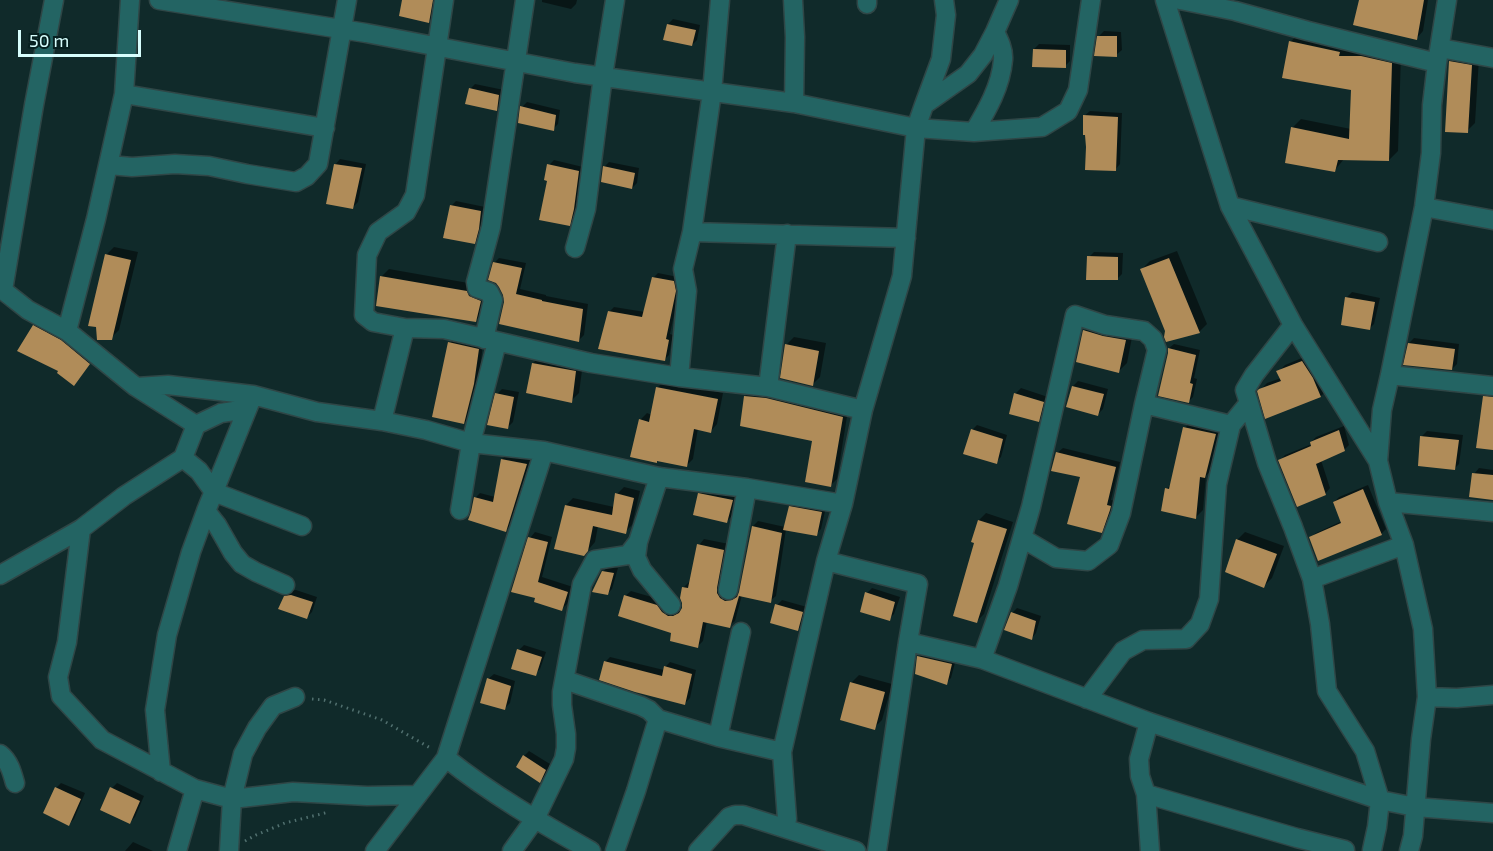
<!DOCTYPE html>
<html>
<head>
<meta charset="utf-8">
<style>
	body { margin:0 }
	#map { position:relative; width:1493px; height:851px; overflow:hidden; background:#102a2a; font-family:"Exo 2",sans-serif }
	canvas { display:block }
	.scale { position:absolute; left:18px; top:30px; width:123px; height:27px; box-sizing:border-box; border:3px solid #d7fefd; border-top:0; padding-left:8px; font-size:18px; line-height:21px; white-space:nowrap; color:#d7fefd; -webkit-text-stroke:4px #062020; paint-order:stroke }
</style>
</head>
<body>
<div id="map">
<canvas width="1493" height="851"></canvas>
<div class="scale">50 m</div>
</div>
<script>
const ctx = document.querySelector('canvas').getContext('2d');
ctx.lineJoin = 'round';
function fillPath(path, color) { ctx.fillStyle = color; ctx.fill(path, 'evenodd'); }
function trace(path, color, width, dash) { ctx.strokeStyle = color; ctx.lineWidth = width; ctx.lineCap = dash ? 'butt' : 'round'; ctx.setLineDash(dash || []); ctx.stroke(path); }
fillPath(new Path2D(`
	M404 0H436L434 16 429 21Z
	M542 0H577L576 4 571 9 542 2Z
	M1360 0H1428L1423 31 1417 38Z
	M673 19 700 25 697 40 692 45 668 24Z
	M1104 31 1121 32 1122 50 1116 55 1099 36Z
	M1300 33 1401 54 1398 151 1389 160 1344 159 1335 170 1292 128 1301 119 1351 129 1352 89 1290 42Z
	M1039 44 1070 45V61L1065 66 1034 49Z
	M1458 54 1479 58 1475 123 1467 131 1450 62Z
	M475 84 504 90 502 104 497 109 470 89Z
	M527 102 560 110 558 124 553 129 522 107Z
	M1090 111 1122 113 1120 164 1115 170 1087 134 1084 116Z
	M340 159 366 164 358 202 353 207 335 165Z
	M554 160 583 167 579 203 574 219 569 224 549 180V165Z
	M609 162 639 168 637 183 632 188 604 167Z
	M456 201 485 207 483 223 479 237 474 242 451 206Z
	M114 247 138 252 119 330 111 338 106 255Z
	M1177 251 1207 324 1199 332 1142 269 1150 261Z
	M1094 252 1123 253 1122 274 1117 279 1089 257Z
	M499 258 526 263 520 289 546 295V296L588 304 584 335 579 340 506 302 505 295 494 263Z
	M389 269 474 284 488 293 484 312 476 320 381 277Z
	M658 273 678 277 680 286 670 334 673 335 669 355 664 360 609 312 614 307 645 312 653 278Z
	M1352 292 1380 298 1374 324 1369 329 1347 297Z
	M39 321 93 358 79 379 61 370 34 326Z
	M1092 323 1133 332 1127 363 1119 371 1078 361 1085 330Z
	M794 337 826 343 820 377 812 385 786 345Z
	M455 338 483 344 479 378 469 418 464 423 450 343Z
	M1414 338 1459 344 1457 364 1452 369 1409 343Z
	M1174 344 1200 350 1194 378 1197 379 1193 397 1188 402 1169 348Z
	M1309 355 1327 390 1321 396 1260 390 1267 383 1281 378 1278 372 1285 365Z
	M541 356 583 363 579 393 571 401 533 363Z
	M664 381 723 393 717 424 711 431 698 428 693 459 687 465 658 460 657 462 640 420 647 413 652 415 658 387Z
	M1078 381 1108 389 1103 409 1098 414 1073 386Z
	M1021 388 1048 397 1043 416 1038 421 1011 413 1016 393Z
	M502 389 519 392 513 422 508 427 497 394Z
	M752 390 848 410 837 479 830 486 814 440 745 396Z
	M1191 421 1222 428 1212 469 1206 476 1203 510 1196 517 1167 489 1172 483 1185 428Z
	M977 425 1007 435 1001 457 996 462 972 430Z
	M1344 426 1349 445 1344 450 1321 460 1330 488 1325 494 1280 460 1285 455 1312 444 1311 442 1316 437Z
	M1427 431 1463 435 1459 464 1454 469 1422 436Z
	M1063 448 1120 462 1111 500 1115 501V503L1106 526 1101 531 1082 476 1057 453Z
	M507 454 531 459 511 525 506 530 475 498 480 493 495 497 502 459Z
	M1479 468 1493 470V498L1474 474Z
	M1368 485 1386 529 1381 534 1310 538 1316 533 1342 521 1334 502 1339 497Z
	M624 487 640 491 632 525 625 532 598 526 595 542 584 555 566 505 573 498 614 507 617 494Z
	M705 489 737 495 732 516 727 521 699 494Z
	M795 502 826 507 821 529 816 534 786 529 776 596 770 601 742 595 735 621 729 626 707 621 703 641 698 646 625 596 631 591 662 600 674 611 683 610 684 587 689 582 699 545 704 539 729 544 732 596 739 595 753 526 758 521 785 527 790 507Z
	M986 513 1013 522 984 614 977 621 976 542 979 520Z
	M535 532 552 537 542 577 573 587 567 604 562 609 536 601 530 538Z
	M1245 532 1284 546 1272 578 1264 586 1237 540Z
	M608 566 618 568 612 589 607 594 603 572Z
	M872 588 900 597 894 614 889 619 867 593Z
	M296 590 317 597 312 612 307 617 285 597 290 591Z
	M782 600 807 607 803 624 798 629 777 605Z
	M1017 608 1041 616 1036 633 1032 638 1012 613Z
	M524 645 546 652 540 669 535 674 519 650Z
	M924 651 956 659 951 678 946 683 919 656Z
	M610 657 664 670 665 667 670 662 696 670 690 698 685 703 605 662Z
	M494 674 515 681 510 703 505 708 488 679Z
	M859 675 892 684 882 720 874 728 851 683Z
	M529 751 550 764 545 776 540 781 524 756Z
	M61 783 85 793 74 819 69 824 56 788Z
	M117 783 144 796 135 817 130 822 112 788Z
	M133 842 153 851H125Z`), '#0007');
fillPath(new Path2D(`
	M402 0H433L429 23 399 16Z
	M1359 0H1424L1417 40 1353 25Z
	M667 24 696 30 692 46 663 40Z
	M1097 36H1117V57L1094 56Z
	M1289 41 1340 52 1339 56H1361L1392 63 1389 161 1338 160 1335 172 1285 163 1291 127 1349 139 1351 90 1282 78Z
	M1033 49 1066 50V68L1032 67Z
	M1449 61 1472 65 1468 133 1445 132Z
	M469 88 499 95 497 111 465 104Z
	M520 106 556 115 554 131 518 123Z
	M1083 115 1118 117 1116 171 1085 170 1086 147 1085 135H1083Z
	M334 164 362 168 353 209 326 204Z
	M547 164 579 171 574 209 570 226 539 220 547 181 544 180Z
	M603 166 635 173 632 189 601 182Z
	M450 205 481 211 479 229 475 244 443 238Z
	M105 254 131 260 112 340H97L96 327 88 326Z
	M1087 256 1118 257V280H1086Z
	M1169 258 1200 333 1166 342 1164 337 1165 331 1140 269Z
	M493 262 522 268 516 294 542 300V301L583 309 579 342 499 324 504 302 503 295 499 287 496 283 488 280Z
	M380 276 467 291 469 296 481 301 476 322 376 306Z
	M652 277 674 281 676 291 666 339 669 340 665 361 598 349 608 311 642 317Z
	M1345 297 1375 302 1370 330 1341 325Z
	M33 325 61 340 90 364 74 386 57 373 58 371 17 351Z
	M1083 330 1103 336 1126 340 1119 373 1076 362Z
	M448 342 479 349 474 384 464 424 432 417Z
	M1408 343 1455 349 1452 370 1403 365Z
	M785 344 819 351 813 386 780 378Z
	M1168 348 1196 355 1190 383 1193 384 1189 403 1158 396 1168 353Z
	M1302 361 1313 378 1321 397 1265 419 1257 391 1259 389 1281 381 1276 371Z
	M532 363 576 371 572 403 526 393Z
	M1072 386 1104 394 1098 416 1066 407Z
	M656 387 718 399 711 433 694 429 687 467 657 461V463L630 457 639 419 649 422Z
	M495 393 514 397 508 429 487 425Z
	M1014 393 1044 402 1039 422 1009 414Z
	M744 396 766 398 843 417 831 487 805 482 812 441 740 426Z
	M1483 396 1493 397V450L1476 448Z
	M1183 427 1216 434 1205 478 1200 477 1196 519 1161 511 1165 488 1169 489Z
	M971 429 1003 439 997 464 963 454Z
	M1339 430 1345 451 1316 464 1326 495 1297 507 1278 460 1311 446 1310 442Z
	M1420 436 1459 440 1455 470 1418 466Z
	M1056 452 1116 467 1107 505 1111 506 1110 510 1102 533 1067 524 1080 477 1051 471Z
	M501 459 527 464 506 532 468 520 471 512 474 497 493 502Z
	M1472 473 1493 475V500L1469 497Z
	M1363 489 1382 535 1318 561 1309 537 1341 523 1333 502Z
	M615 493 634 498 626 534 593 526 588 551 584 556 554 549 565 505 612 515Z
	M698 493 733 500 727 523 693 515Z
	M789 506 822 512 817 536 783 530Z
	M978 520 1007 529 977 623 953 616 974 543 971 542Z
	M752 526 782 533 771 603 739 596 730 628 703 622 698 648 670 641 671 633 618 616 624 595 657 605 662 612 668 616H673L679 613 682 608V603L680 598 682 587 688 588 697 544 724 550 717 588V593L720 598 725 601 732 600 737 597 739 592Z
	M528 537 548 542 538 582 568 592 562 611 534 602 535 598 511 592Z
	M1236 539 1277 554 1264 588 1225 572Z
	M602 571 614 573 608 595 592 592Z
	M865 592 895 602 890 621 860 612Z
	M291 595 313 602 307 619 278 609 284 596Z
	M775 604 803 612 798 631 770 623Z
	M1011 612 1036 621 1032 640 1004 630Z
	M517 649 542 657 536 676 511 669Z
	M917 656 952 664 947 685 915 674Z
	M604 661 662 676 664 666 692 674 685 705 635 692 599 680Z
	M487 678 511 686 505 710 480 703Z
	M850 682 885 692 875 730 840 720Z
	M523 755 546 770 540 783 516 767Z
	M55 787 81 799 69 826 43 813Z
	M110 787 140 801 130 824 100 810Z`), '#b08c59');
const minor = new Path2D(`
	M159 0 366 33 575 73 794 103 916 128 974 132 1042 127 1068 111 1078 90 1091 0
	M793 0 795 37 794 103
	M1165 0 1230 206 1293 325 1378 461
	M1180 0 1235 11 1308 31 1437 63
	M867 4V0
	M1440 48 1493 58
	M124 94 325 128
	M924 105 941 59 946 15 944 0
	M974 132C987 110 1001 86 1003 60 1004 50 999 40 995 32
	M109 165 132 167 175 164 209 166 247 174 296 182 307 176 318 164 347 0
	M1230 206 1378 242
	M1424 207 1493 220
	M692 232 906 238
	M575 248 586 209 603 76 615 0
	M0 288 28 310 67 331 136 387 196 425
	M3 290 34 105 54 0
	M405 328 373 322 364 315 367 255 378 232 406 212 415 195 444 0
	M67 331 96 219 124 94 130 0
	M484 339 493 300 489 292 477 288 476 282 491 227 525 0
	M1390 375 1493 386
	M679 377 687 291 683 269 692 232 712 92 720 0
	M136 387 168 385 253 395 317 412 382 421 426 430 471 443 544 451 659 477 747 488 728 590
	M768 387 787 234
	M1249 403 1267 463 1293 527 1312 579 1320 624 1327 691 1365 751 1380 800 1377 827 1372 850
	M382 421 405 328 444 329 591 363 679 377 768 387 863 410
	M183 458 199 471 214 492 302 526
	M747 488 843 504
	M1388 502 1493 512
	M460 510 471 443 497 342
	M206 511 217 525 233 553 242 564 256 572 285 585
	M81 529 67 642 58 677 61 696 102 740 195 789 232 799 243 754 257 728 273 706 295 697
	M1022 538 1056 558 1088 561 1109 545 1121 513 1144 404
	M638 542 636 557 642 570 671 605
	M826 561 918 584 908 642 982 659 1149 722 1380 800 1415 807 1493 813
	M0 575 81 529 124 496 183 458 196 425 221 413 247 409
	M1312 579 1404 545
	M982 659 1008 586 1031 507 1075 315 1105 325 1144 331 1153 339 1157 350 1144 404 1231 425
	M565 680 641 706 649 710 658 719 636 791 615 851
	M1427 697 1457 698 1493 695
	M1087 699 1123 651 1143 640 1186 639 1200 624 1209 599 1217 484 1231 425 1249 403 1245 390 1254 375 1293 325
	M658 719 718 737 782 752
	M1149 722 1139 759 1140 776 1146 794 1150 851
	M718 737 741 632
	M0 754C9 761 12 772 15 783
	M446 758C491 794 541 823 591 851
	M161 772 155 710 167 635 191 552 206 511 253 395
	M1146 794 1297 838 1345 850
	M785 828 787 819 782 752 826 561 843 504 863 410 902 276 916 128 924 105 968 74 983 55 995 32 1009 0
	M177 851 195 789
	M229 851 232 799 293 792 367 796 418 795
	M375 851 446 758 544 451
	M512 851 535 819 564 759 566 748V734L562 705V692L582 584 595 560 628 555 638 542 659 477
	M698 851 729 817 735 815H743L856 851
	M877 851 908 642
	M1409 851 1413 836 1421 739 1427 697 1423 629 1404 545 1388 502 1378 461 1382 410 1390 375 1424 207 1431 153 1432 105 1437 63 1447 0`);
trace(minor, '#2f4646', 21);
trace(new Path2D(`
	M312 699 324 700 382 720 432 749
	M245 841 256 835 285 823 329 812`), '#51706f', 3, [1.5, 4.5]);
trace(minor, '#236463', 18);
</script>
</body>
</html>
